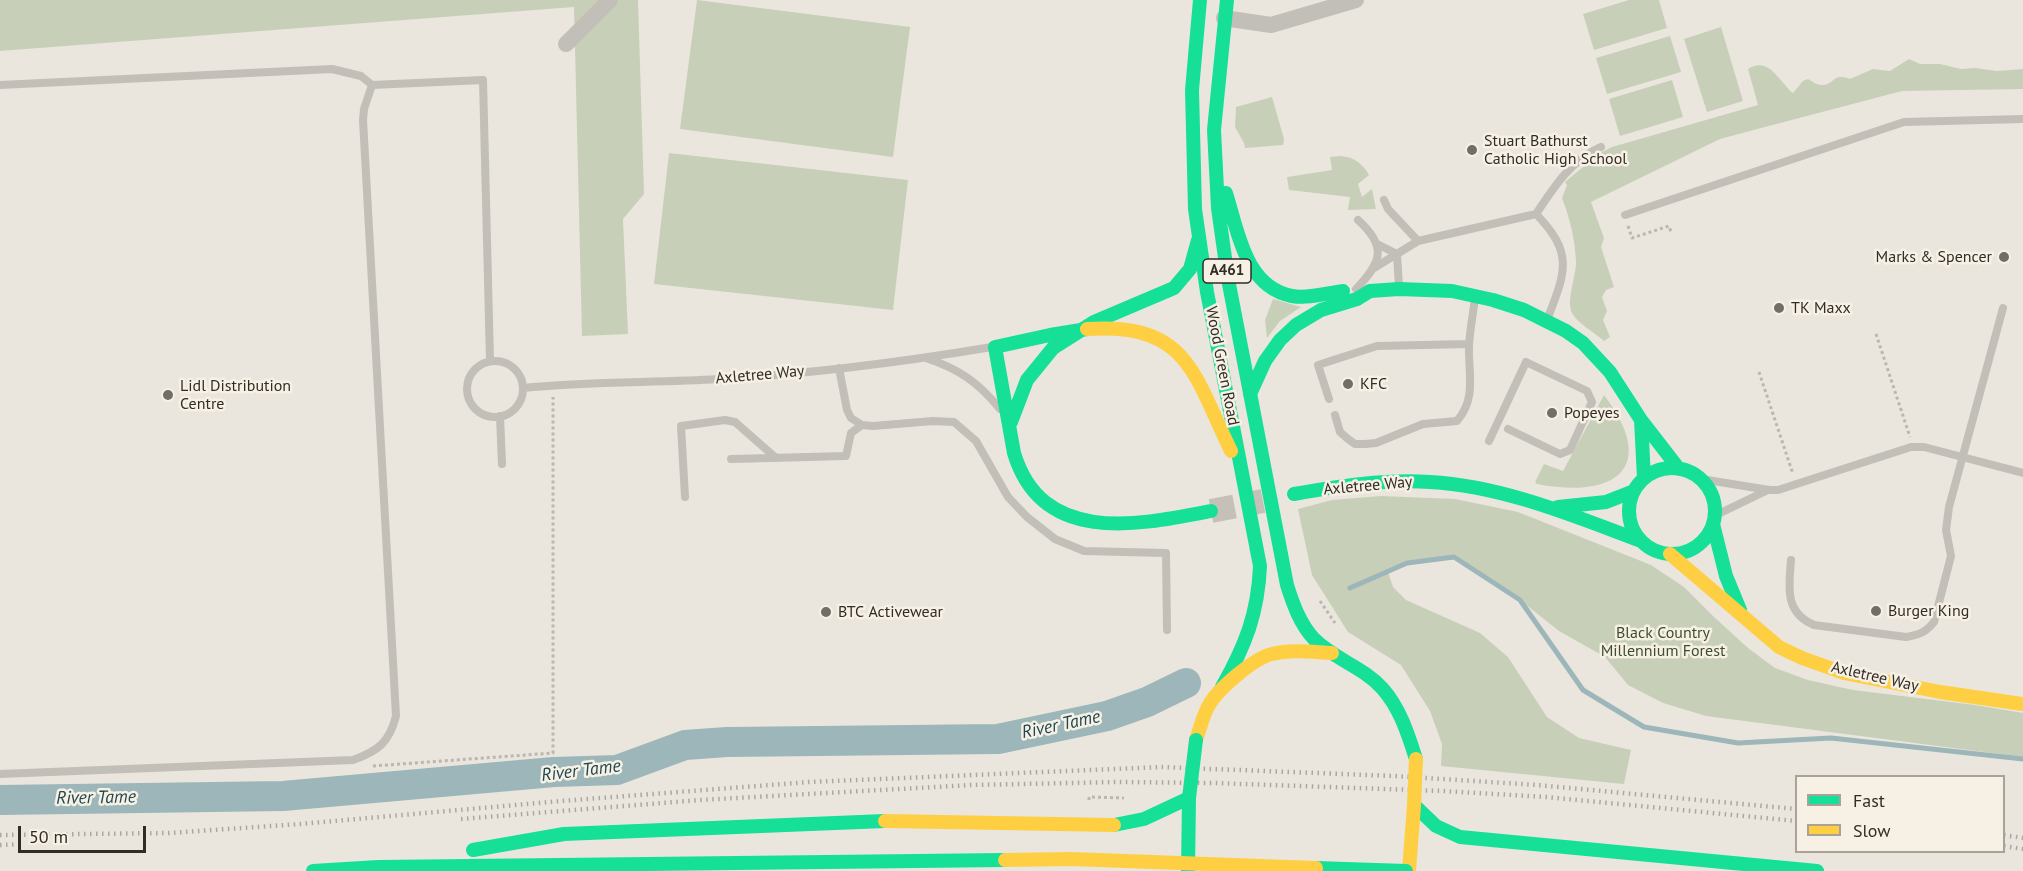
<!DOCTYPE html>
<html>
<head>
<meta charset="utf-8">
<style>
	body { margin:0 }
	#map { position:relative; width:2023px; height:871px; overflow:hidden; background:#eae6de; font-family:"PT Sans",sans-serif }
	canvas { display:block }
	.legend { position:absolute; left:1795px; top:775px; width:210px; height:78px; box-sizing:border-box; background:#f7f1e5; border:2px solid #a8a299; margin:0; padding:8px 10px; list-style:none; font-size:18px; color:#322c27 }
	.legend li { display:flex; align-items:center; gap:12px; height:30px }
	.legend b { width:30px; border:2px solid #a8a299 }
	.scale { position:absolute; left:18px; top:826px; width:128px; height:27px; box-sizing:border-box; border:3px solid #322c27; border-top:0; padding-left:8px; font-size:18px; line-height:21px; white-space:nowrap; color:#322c27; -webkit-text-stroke:4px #f7f1e5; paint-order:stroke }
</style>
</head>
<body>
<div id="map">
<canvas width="2023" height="871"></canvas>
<ul class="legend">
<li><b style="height:8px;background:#16e098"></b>Fast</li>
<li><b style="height:8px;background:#ffcf43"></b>Slow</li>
</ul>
<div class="scale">50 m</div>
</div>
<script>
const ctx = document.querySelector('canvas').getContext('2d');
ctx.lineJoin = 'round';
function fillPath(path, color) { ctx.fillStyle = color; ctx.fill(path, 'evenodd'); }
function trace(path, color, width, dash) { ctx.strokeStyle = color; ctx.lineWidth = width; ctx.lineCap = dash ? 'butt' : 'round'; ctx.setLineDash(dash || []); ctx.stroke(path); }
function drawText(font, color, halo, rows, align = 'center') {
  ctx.font = font + ' "PT Sans",sans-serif'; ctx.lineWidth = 5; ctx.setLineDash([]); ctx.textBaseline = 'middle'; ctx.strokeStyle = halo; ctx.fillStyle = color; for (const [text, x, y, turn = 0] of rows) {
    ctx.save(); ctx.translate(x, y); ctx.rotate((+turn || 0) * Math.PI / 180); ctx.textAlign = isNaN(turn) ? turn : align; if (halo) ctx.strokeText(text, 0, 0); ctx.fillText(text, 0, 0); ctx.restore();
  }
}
fillPath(new Path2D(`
	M0 0H638L644 194 623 219 628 334 582 336 574 7 0 51Z
	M697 0 910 27 893 157 680 129Z
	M1629 0H1659L1667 28 1594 50 1583 14Z
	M1721 27 1743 101 1707 112 1684 39Z
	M1670 36 1681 72 1607 94 1596 58Z
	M1909 59 1920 64H1940L1961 69 1975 68 1997 71 2023 69V89L1902 91 1765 127 1720 139 1591 202 1604 238 1601 247 1614 287 1606 290 1602 297 1607 311 1603 320 1610 337 1604 341C1594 332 1578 324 1572 313 1566 300 1576 277 1576 262 1575 239 1570 219 1562 198L1567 185 1565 182 1600 153 1612 147 1758 105 1748 69C1769 55 1780 83 1793 93L1803 81 1808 79C1812 81 1816 85 1822 85 1835 85 1832 72 1850 79L1873 69 1890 71Z
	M1672 80 1683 117 1620 136 1609 99Z
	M1272 97 1284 139 1283 145 1245 148 1244 143 1235 127 1236 107Z
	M669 153 908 180 893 310 654 284Z
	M1341 156C1354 157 1363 164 1369 175L1358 184 1362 197 1372 189 1376 209 1348 210 1350 197 1289 190 1287 177 1332 170 1330 157Z
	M1273 299 1301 307 1280 321 1267 338 1265 320Z
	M1604 395C1660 469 1614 499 1537 484L1535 482 1544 464 1563 471Z
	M1381 496 1455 499 1518 512 1651 565 1684 587 1713 616 1748 648 1775 668 1808 680 1853 690 1975 705 2023 713V757L1706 716 1663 703 1628 685 1605 657 1559 631 1520 600 1454 557 1407 563 1388 572 1393 587 1406 600 1480 633 1508 657 1547 717 1579 738 1631 750 1624 784 1441 766 1442 744 1430 711 1401 665 1348 632 1312 575 1298 509 1332 500Z`), '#c8cfb9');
trace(new Path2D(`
	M1350 588 1407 563 1454 557 1520 600 1583 690 1644 727 1738 743 1831 738 2023 759`), '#9cb6b9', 5);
trace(new Path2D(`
	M0 800 283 796 554 772 617 770 685 745 727 742 998 739 1107 716 1147 702 1186 683`), '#9cb6b9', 30);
trace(new Path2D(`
	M1211 511 1263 501`), '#c5c1b9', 24, [24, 12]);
trace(new Path2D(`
	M1628 226 1632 238 1669 226 1671 232
	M1876 334 1910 437
	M1759 372 1793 474
	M1320 601 1335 623
	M373 766 553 753V397
	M1089 800V797L1124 798`), '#bbb6b0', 3, [3, 3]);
trace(new Path2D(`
	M0 85 332 69 361 76 372 85 483 80 490 361
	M1384 200 1388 209 1418 241
	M1536 214C1554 187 1571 160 1601 147
	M1625 215 1904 122 2023 119
	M1377 244 1397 254
	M1397 254 1399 287
	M1374 268 1418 241 1536 214C1575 254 1565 273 1547 320
	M1356 289C1381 263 1388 247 1358 220
	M926 358C959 369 978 382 1000 409
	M467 389a28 28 0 1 1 56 0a28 28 0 1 1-56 0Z
	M839 368 847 410 851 418 862 425 873 426 933 421 954 422 976 441 1008 497 1027 517 1055 539 1084 551 1166 553 1167 630
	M523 388C588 381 654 383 719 379 810 374 902 362 992 347
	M1329 399 1318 365 1377 346 1469 344
	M1335 415 1340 432 1348 439 1355 444H1365L1376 443 1423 424 1457 421C1477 398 1468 373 1469 345 1470 330 1473 314 1475 298
	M500 416 502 464
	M1489 441 1526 362 1587 391 1592 402 1570 450 1560 454 1508 429
	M731 459 846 456 851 433 862 425
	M1701 479 1769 490H1778L1911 447H1924L2023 473
	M685 497 681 426 725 420 735 422 776 458
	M1714 516 1768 490
	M1791 560C1789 587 1784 612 1814 625L1906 637C1919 635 1926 632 1934 622L1951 556 1946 530 1949 507 2003 308
	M0 774 353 760C378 751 389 743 396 716L363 120 364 109 372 85`), '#c2beb8', 8);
trace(new Path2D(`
	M1224 18 1271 25 1356 0
	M566 44 610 0`), '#c2beb8', 16);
trace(new Path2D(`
	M1200 0 1192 90 1195 209 1207 292 1260 566C1258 614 1245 646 1222 687
	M1227 0 1214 130 1218 208 1228 279 1287 585C1293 604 1300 624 1314 639 1334 659 1363 667 1382 688 1400 708 1408 734 1416 759
	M1226 193C1238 231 1245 287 1292 296 1309 299 1327 293 1343 291
	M1087 329 1050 335 995 347 1014 453C1042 546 1139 525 1211 511
	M1250 394 1265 361 1280 340 1296 325 1321 310 1357 299 1370 291 1399 289 1452 291 1493 300 1524 310 1566 331 1583 343 1610 372 1641 420 1679 469
	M1641 420 1644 478
	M1011 422 1027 380 1053 348 1094 322 1174 288 1190 269 1198 240
	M1629 511a43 43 0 1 1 86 0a43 43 0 1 1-86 0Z
	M1294 494C1339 486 1384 479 1430 482 1503 486 1574 516 1641 541
	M1558 507 1606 502 1634 491
	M1713 524 1726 576 1740 610
	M1414 805 1436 826 1460 837 1817 871
	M1114 825 1144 819 1189 798 1188 871`), '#16e098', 14);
trace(new Path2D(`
	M1087 329C1189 322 1194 376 1231 451
	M1670 554 1779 647 1802 658 1844 673 1940 692 2023 704
	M1196 740C1200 729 1203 715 1209 705 1218 689 1254 658 1272 654 1292 649 1312 652 1332 653
	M1409 871 1414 805`), '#ffcf43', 14);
trace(new Path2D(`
	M461 819 700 800 971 785 1117 782 1214 783 1443 791 1546 797 1796 821
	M0 835 169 833 300 824 561 801 809 782 1161 767 1394 776 1537 785 1796 809
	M2004 835 2023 838
	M0 845 24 844
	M2004 846 2023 849`), '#aaa6a2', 4.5, [1.5, 4.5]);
trace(new Path2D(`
	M1189 798 1196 740
	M473 850 564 834 885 821
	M1316 868 1406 871
	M313 871 378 867 1005 860`), '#16e098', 14);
trace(new Path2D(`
	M1414 805 1416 759
	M885 821 1114 825
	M1005 860 1071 859 1316 868`), '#ffcf43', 14);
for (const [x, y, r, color] of [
	[1472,150,6,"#726d67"],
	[2004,257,6,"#726d67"],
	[1779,308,6,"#726d67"],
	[1348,384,6,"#726d67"],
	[168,395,6,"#726d67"],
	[1552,413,6,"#726d67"],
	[1876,611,6,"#726d67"],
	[826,612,6,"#726d67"]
]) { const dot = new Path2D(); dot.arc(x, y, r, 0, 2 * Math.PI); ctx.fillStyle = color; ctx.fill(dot); trace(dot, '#f7f1e5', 2); }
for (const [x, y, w] of [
	[1227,271,48]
]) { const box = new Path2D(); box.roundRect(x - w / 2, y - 12, w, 24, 4.5); ctx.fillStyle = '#f7f1e5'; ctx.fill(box); trace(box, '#322c27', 1.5); }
drawText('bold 15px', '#322c27', null, [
	["A461",1227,271]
]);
drawText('16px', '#322c27', '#f7f1e5', [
	["Stuart Bathurst",1484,141],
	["Catholic High School",1484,159],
	["Marks & Spencer",1992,257,"right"],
	["TK Maxx",1791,308],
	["KFC",1360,384],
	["Lidl Distribution",180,386],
	["Centre",180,404],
	["Popeyes",1564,413],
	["Burger King",1888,611],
	["BTC Activewear",838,612]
], 'left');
drawText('16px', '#322c27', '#f7f1e5', [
	["Wood Green Road",1222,366,79],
	["Axletree Way",760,375,-5],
	["Axletree Way",1368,486,-5],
	["Axletree Way",1875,677,13]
]);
drawText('16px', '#3e4e2d', '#f7f1e5', [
	["Black Country",1663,633],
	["Millennium Forest",1663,651]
]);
drawText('italic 18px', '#204750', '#f7f1e5', [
	["River Tame",1061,725,-12],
	["River Tame",581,771,-7],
	["River Tame",96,798,-1]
]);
</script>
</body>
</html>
